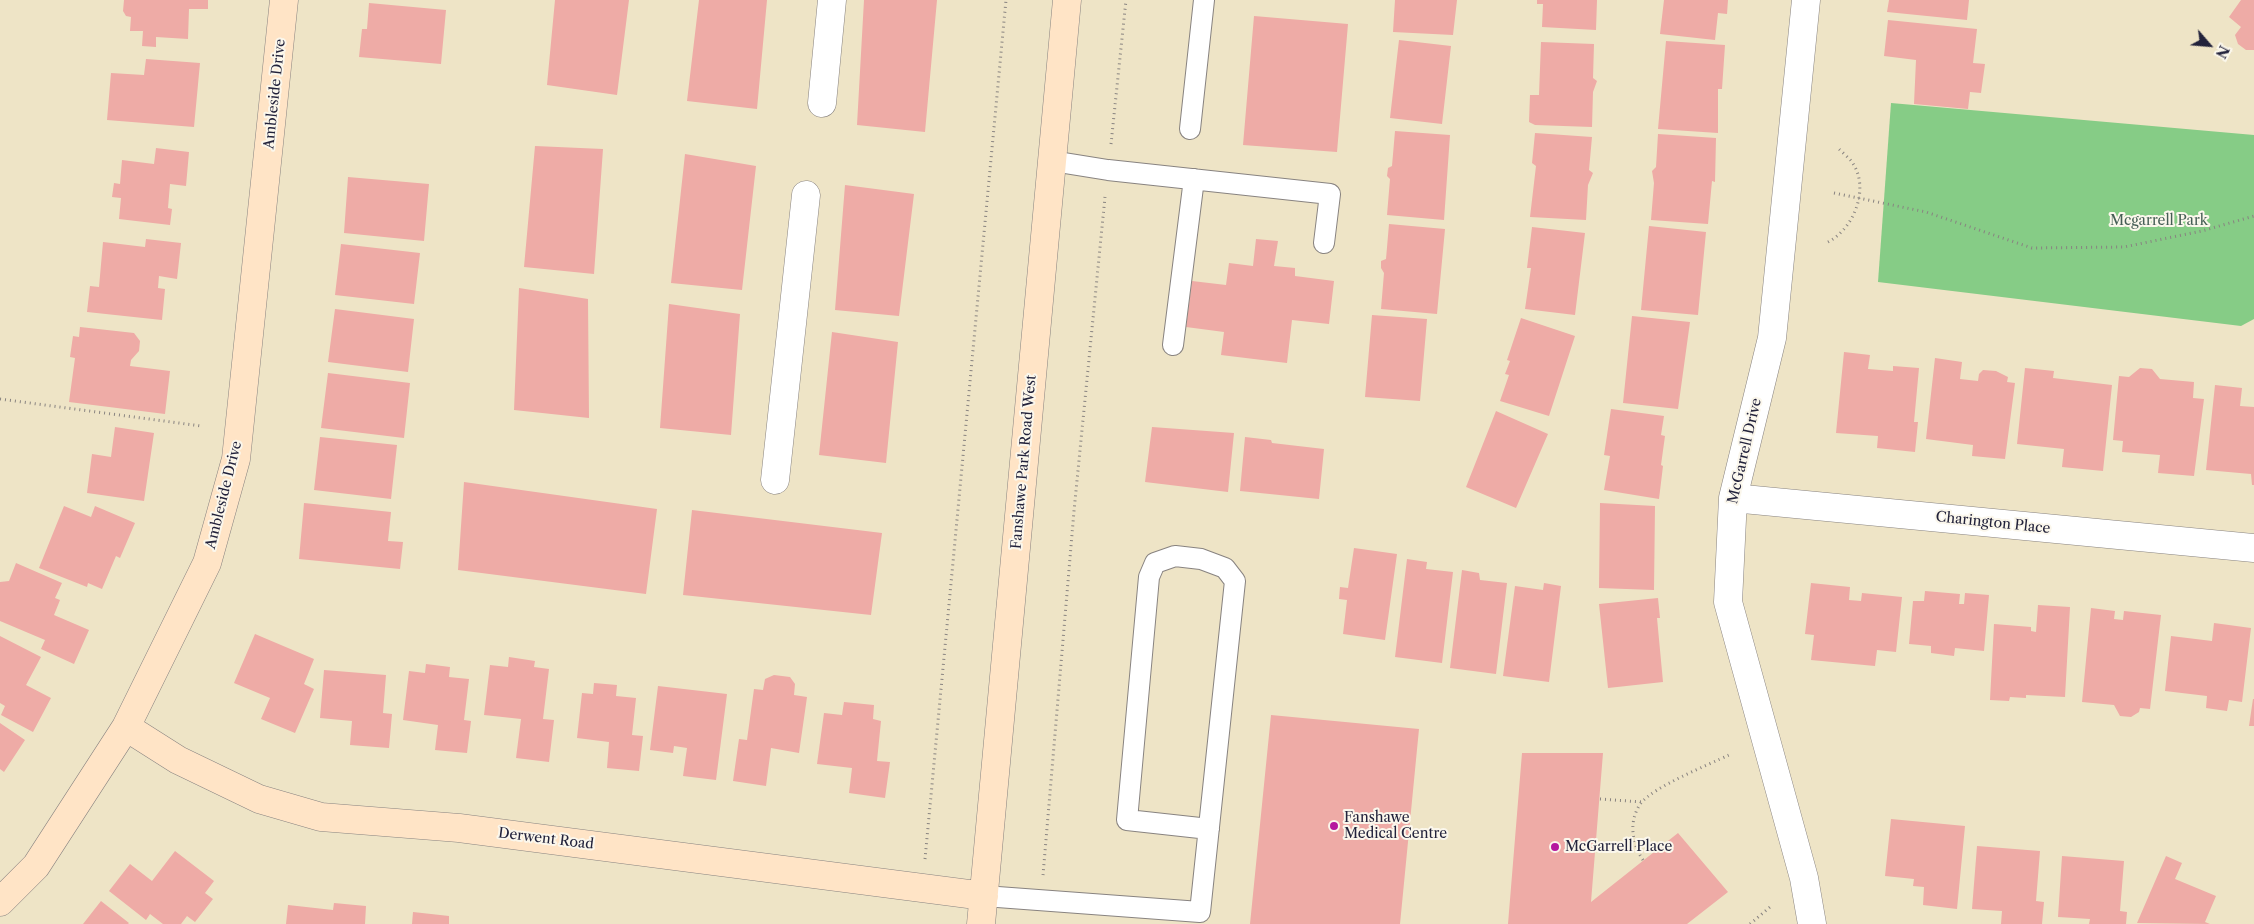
<!DOCTYPE html>
<html>
<head>
<meta charset="utf-8">
<style>
	body { margin:0 }
	#map { position:relative; width:2254px; height:924px; overflow:hidden; background:#eee4c6; font-family:"Libre Caslon Text",serif }
	canvas { display:block }
	.north { position:absolute; left:2184px; top:20px; width:50px; height:50px; -webkit-text-stroke:4px #fbf7ec; paint-order:stroke; rotate:117deg; font-size:14px; font-weight:700; line-height:20px; text-align:center; color:#22223b }
	.north::after { content:''; display:block; margin:auto; width:18px; height:22px; background:#22223b; clip-path:polygon(50% 0,100% 100%,50% 72%,0 100%) }
</style>
</head>
<body>
<div id="map">
<canvas width="2254" height="924"></canvas>
<div class="north">N</div>
</div>
<script>
const ctx = document.querySelector('canvas').getContext('2d');
ctx.lineJoin = 'round';
function fillPath(path, color) { ctx.fillStyle = color; ctx.fill(path, 'evenodd'); }
function trace(path, color, width, dash) { ctx.strokeStyle = color; ctx.lineWidth = width; ctx.lineCap = dash ? 'butt' : 'round'; ctx.setLineDash(dash || []); ctx.stroke(path); }
function drawText(font, color, halo, rows, align = 'center') {
  ctx.font = font + ' "Libre Caslon Text",serif'; ctx.lineWidth = 4; ctx.setLineDash([]); ctx.textBaseline = 'middle'; ctx.strokeStyle = halo; ctx.fillStyle = color; for (const [text, x, y, turn = 0] of rows) {
    ctx.save(); ctx.translate(x, y); ctx.rotate((+turn || 0) * Math.PI / 180); ctx.textAlign = isNaN(turn) ? turn : align; if (halo) ctx.strokeText(text, 0, 0); ctx.fillText(text, 0, 0); ctx.restore();
  }
}
fillPath(new Path2D(`
	M1891 103 2254 135V319L2241 326 1878 282Z`), '#86cc86');
fillPath(new Path2D(`
	M124 0H208V9H189L188 39 156 37V47L142 46 143 31H130L131 17 126 16 123 11Z
	M555 0H629L617 95 547 85Z
	M699 0H767L757 109 687 101Z
	M864 0H937L925 132 857 125Z
	M1395 0H1457L1453 35 1393 32Z
	M1537 0H1597L1596 30 1542 27 1543 4H1537Z
	M1664 0H1728L1727 14 1718 13 1715 40 1660 34Z
	M1889 0H1969L1967 20 1887 12Z
	M2241 0H2254V50H2246L2238 44 2235 35 2241 27 2229 17Z
	M369 3 446 10 441 64 359 57 362 29H367Z
	M1254 16 1348 24 1337 152 1243 145Z
	M1888 20 1977 29 1973 63 1985 64 1981 93 1970 92 1968 109 1914 104 1916 60 1884 56Z
	M1399 40 1451 46 1442 124 1390 118Z
	M1666 41 1725 45 1722 89H1718V133L1658 129Z
	M1541 42 1594 44 1593 78 1597 81 1593 92 1592 127 1535 125 1529 122 1530 95H1539Z
	M146 59 200 63 194 127 107 120 111 73 144 75Z
	M1395 131 1450 135 1444 220 1387 215 1390 179 1387 176 1388 168 1392 166Z
	M1535 133 1592 137 1589 170 1593 173 1588 185 1586 220 1530 217 1536 166 1532 163Z
	M1658 134 1716 138 1715 182 1712 181 1708 224 1651 220 1654 183 1652 171 1656 167Z
	M535 146 603 149 594 274 524 267Z
	M156 148 189 152 186 186 170 184 168 208 172 209 170 225 119 219 121 198 112 197 114 183 120 184 122 160 154 164Z
	M685 154 756 166 742 290 671 283Z
	M348 177 429 184 424 241 344 233Z
	M845 185 914 194 899 316 835 310Z
	M1389 224 1445 229 1437 314 1381 309 1384 273 1381 268V261L1386 259Z
	M1649 226 1706 232 1698 315 1641 310Z
	M1532 227 1585 233 1575 315 1525 309 1531 268H1527Z
	M146 239 181 243 177 279 159 276 158 288 165 289 162 320 87 312 90 286 99 287 103 242 145 247Z
	M1256 239 1278 241 1274 266 1295 268V276L1334 281 1329 324 1292 320 1287 363 1221 355 1224 332 1186 327 1192 281 1226 285 1229 263 1253 266Z
	M341 244 420 253 414 304 335 295Z
	M519 288 588 299 589 418 514 410Z
	M669 304 740 314 731 435 660 428Z
	M335 309 414 319 408 372 328 362Z
	M1372 315 1427 319 1420 401 1365 397Z
	M1632 316 1690 322 1678 409 1623 403Z
	M1521 318 1575 336 1549 416 1500 401 1509 375 1505 374 1510 361 1507 360Z
	M80 327 134 333 140 341 139 351 131 360 130 366 170 371 165 414 69 402 75 358 70 357 73 336 79 337Z
	M832 332 898 342 886 463 819 455Z
	M1844 352 1870 355 1868 369 1893 371V366L1919 368 1914 422H1918L1915 452 1877 448 1878 436 1836 433Z
	M1935 358 1962 362 1960 379 1978 381 1979 374 1983 370 1996 371 2008 377 2007 382 2015 383 2005 459 1972 456 1973 445 1926 439Z
	M2025 368 2054 371 2053 378 2112 385 2103 471 2062 467 2064 449 2017 444Z
	M2140 368 2152 369 2160 379 2194 382 2193 398 2204 399 2194 476 2158 473 2160 455 2122 452 2123 441 2113 440 2119 376 2129 377Z
	M328 373 410 383 404 438 321 428Z
	M2215 385 2242 388 2240 406 2254 407V485H2252L2251 474 2206 470Z
	M1611 409 1664 416 1661 435 1665 436 1661 465 1663 466 1659 499 1604 490 1610 456 1604 455Z
	M1496 411 1548 434 1516 508 1466 487Z
	M115 427 154 433 144 501 87 493 92 454 111 457Z
	M1152 427 1234 433 1228 492 1145 482Z
	M320 437 397 445 391 499 314 490Z
	M1245 437 1271 440 1272 443 1324 449 1319 499 1240 491Z
	M464 482 657 509 646 594 458 570Z
	M304 503 391 512 388 541 403 542 400 569 299 559Z
	M1600 503 1655 506 1654 590 1599 588Z
	M64 506 91 517 95 506 135 523 120 558 116 556 102 589 88 583 87 587 39 568Z
	M692 510 882 533 871 615 683 595Z
	M1354 548 1397 554 1385 640 1343 634 1347 600 1339 599 1340 587 1348 588Z
	M1407 559 1427 562 1426 569 1453 572 1442 663 1395 657Z
	M16 563 62 583 55 598 60 600 54 615 89 630 74 664 41 649 45 640 0 621V582L9 581Z
	M1462 570 1479 573 1480 580 1507 583 1496 674 1450 668Z
	M1544 583 1561 586 1549 682 1503 676 1515 586 1543 590Z
	M1811 583 1850 587 1849 600 1861 601 1862 593 1902 597 1896 652 1877 650 1875 666 1811 660 1814 635 1805 634Z
	M1925 591 1960 594 1959 604H1964L1965 593 1989 595 1984 651 1955 648 1954 656 1931 653V646L1909 644 1913 601H1924Z
	M1658 598 1660 618H1657L1663 682 1608 688 1599 604Z
	M2038 605 2070 607 2065 697 2026 695V698L2010 697 2009 701 1990 700 1994 624 2031 627V631L2036 632Z
	M2091 608 2115 611 2114 619 2123 620 2124 611 2161 615 2150 709 2140 708 2139 712 2131 717 2120 716 2114 705 2082 702Z
	M2214 623 2251 628 2242 702 2229 700 2227 711 2206 708 2207 696 2165 691 2171 636 2212 641Z
	M255 634 314 659 304 684 314 689 295 733 261 719 270 698 234 683Z
	M0 636 41 657 26 685 51 698 33 732 1 715 5 706 0 703Z
	M509 657 535 661 534 667 549 669 543 719 554 720 549 762 516 758 521 719 484 715 490 665 508 667Z
	M426 664 450 667 449 677 469 679 464 720 471 721 467 753 435 750 438 725 403 720 409 671 425 673Z
	M324 670 386 675 383 713 392 714 389 748 350 745 352 721 320 718Z
	M774 675 790 677 795 684 794 695 807 697 799 753 771 748 766 786 733 781 739 739 747 740 754 689 763 690 765 679Z
	M594 683 617 685 616 696 636 698 632 735 643 736 639 771 607 768 609 742 577 738 582 693 593 694Z
	M658 686 727 694 716 780 683 776 687 748 674 746 673 753 650 750Z
	M2253 699H2254V726H2249Z
	M844 702 874 705 873 719 881 721 877 761 890 762 885 798 849 793 852 768 817 764 824 713 842 715Z
	M1271 715 1419 729 1400 924H1250Z
	M0 723 25 740 4 772 0 769Z
	M1522 753H1603L1591 902 1678 833 1728 892 1687 924H1508Z
	M1891 819 1965 826 1957 909 1923 905 1924 887 1913 886 1914 879 1885 876Z
	M1977 846 2040 851 2036 901 2044 902 2042 924H2001L2002 911 1972 909Z
	M175 851 214 881 205 893 213 899 195 922 187 916 181 924H163L150 914 146 920 109 891 130 864 152 881Z
	M2062 856 2124 861 2120 911 2127 912 2126 924H2089L2090 919 2058 917Z
	M2166 856 2182 863 2175 879 2216 896 2205 922 2210 924 2137 923Z
	M101 901 129 923 128 924H83Z
	M334 903 366 906 365 924H286L288 905 333 910Z
	M413 912 449 916V924H412Z`), '#eeaba6');
const lane = new Path2D(`
	M1190 129 1204 0
	M1052 161 1108 170 1330 194 1324 243
	M1173 345 1194 179
	M984 896 1200 912 1235 581 1225 568 1201 559 1175 556 1155 563 1149 577 1127 820 1209 829`);
const street = new Path2D(`
	M1806 0 1772 338 1733 498 1728 602 1804 878 1812 924
	M822 103 832 0
	M775 480 806 195
	M1733 498 2254 548`);
const secondary = new Path2D(`
	M126 727 178 760 259 799 321 817 459 828 984 896
	M0 902 36 866 126 727 207 563 236 459 284 0
	M981 924 1067 0`);
trace(lane, '#888380', 22);
trace(street, '#888380', 29);
trace(secondary, '#888380', 29);
trace(new Path2D(`
	M1111 144 1126 0
	M1834 193 1926 212 2032 248 2124 247 2202 231 2254 216
	M1828 242C1855 228 1870 187 1852 162 1848 157 1842 152 1838 148
	M0 399 201 426
	M1600 799 1642 802
	M925 859 1006 0
	M1643 860C1632 844 1628 821 1641 803 1655 786 1708 765 1729 755
	M1043 875 1074 511 1105 197
	M1750 924 1770 907`), '#888380', 3, [1, 4]);
trace(lane, '#fff', 20);
trace(street, '#fff', 28);
trace(secondary, '#ffe4c6', 28);
for (const [x, y, r, color] of [
	[1334,826,5,"#b5179e"],
	[1555,847,5,"#b5179e"]
]) { const dot = new Path2D(); dot.arc(x, y, r, 0, 2 * Math.PI); ctx.fillStyle = color; ctx.fill(dot); trace(dot, '#fbf7ec', 2); }
drawText('14px', '#22223b', '#fbf7ec', [
	["Ambleside Drive",275,94,-84],
	["McGarrell Drive",1745,451,-77],
	["Fanshawe Park Road West",1024,462,-85],
	["Ambleside Drive",224,495,-76],
	["Charington Place",1993,523,6],
	["Derwent Road",546,839,7]
]);
drawText('14px', '#455e55', '#fbf7ec', [
	["Mcgarrell Park",2159,221]
]);
drawText('14px', '#22223b', '#fbf7ec', [
	["Fanshawe",1344,818],
	["Medical Centre",1344,834],
	["McGarrell Place",1565,847]
], 'left');
</script>
</body>
</html>
